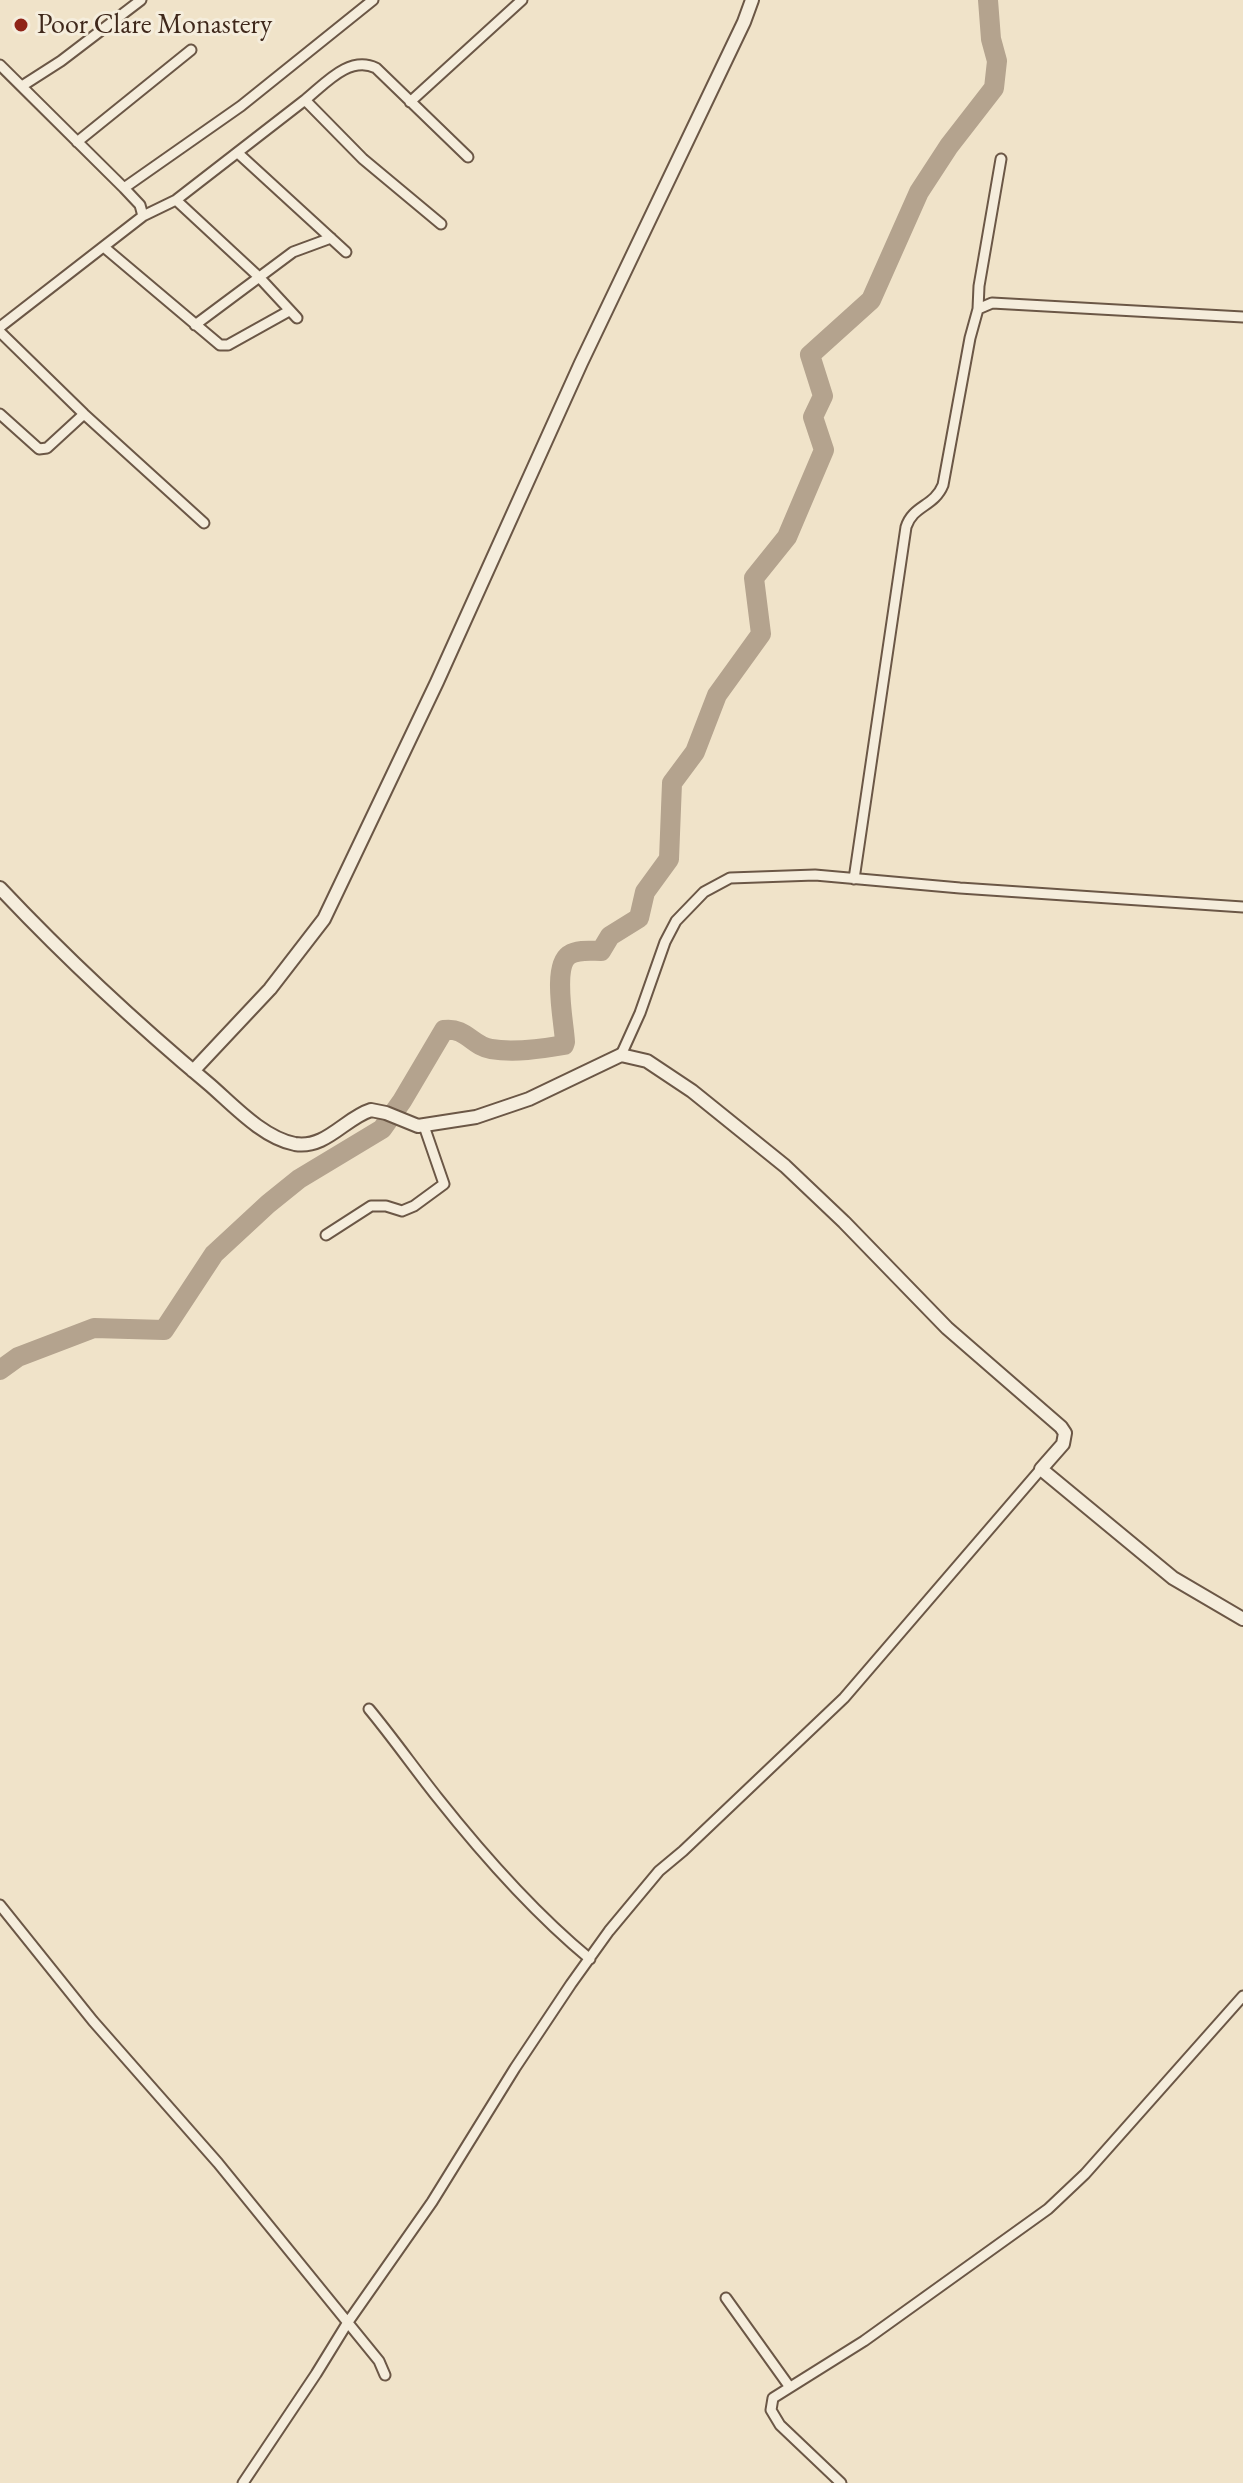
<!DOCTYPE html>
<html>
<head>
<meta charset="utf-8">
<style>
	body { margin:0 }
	canvas { display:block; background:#f0e3c9 }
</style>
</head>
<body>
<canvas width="1243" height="2483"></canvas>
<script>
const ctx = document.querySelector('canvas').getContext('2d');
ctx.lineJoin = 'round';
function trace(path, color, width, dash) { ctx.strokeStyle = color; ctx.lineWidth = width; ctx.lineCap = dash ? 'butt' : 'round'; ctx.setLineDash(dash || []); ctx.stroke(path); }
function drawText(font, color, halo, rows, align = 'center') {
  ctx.font = font + ' "EB Garamond",serif'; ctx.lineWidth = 6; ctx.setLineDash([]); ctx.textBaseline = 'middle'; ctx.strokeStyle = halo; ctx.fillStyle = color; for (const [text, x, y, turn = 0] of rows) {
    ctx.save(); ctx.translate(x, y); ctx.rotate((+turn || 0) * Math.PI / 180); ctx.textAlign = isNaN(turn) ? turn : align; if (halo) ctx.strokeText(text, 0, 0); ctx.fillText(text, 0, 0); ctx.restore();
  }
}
trace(new Path2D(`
	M0 1370 18 1357 94 1328 164 1330 214 1254 268 1204 299 1179 382 1129 402 1101 444 1030C466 1027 472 1046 491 1049 514 1053 541 1049 564 1045L565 1042C564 1022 552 967 569 955 578 949 592 951 601 951L610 936 639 918 645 892 669 859 672 783 695 752 717 695 761 634 754 578 787 537 824 450 813 417 823 396 810 355 871 300 919 192 949 146 994 88 997 61 991 39 988 0`), '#b4a38e', 20);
const minor = new Path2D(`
	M0 65 124 188 140 205 143 216
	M22 86 61 61 141 0
	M410 102 522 0
	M77 142 191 50
	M239 154 346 252
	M124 188 241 106 373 0
	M176 200 259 277 297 318
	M441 224 363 159 305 100C325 84 349 55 376 68L468 157
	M105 248 220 345H228L289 311
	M978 309 979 286 1001 159
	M195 325 293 252 331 238
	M0 327 143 216 176 200 305 100
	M0 332 84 414 204 523
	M0 414 39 449 47 448 84 414
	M854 879 906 527C913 505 934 507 943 485L970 338 978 309 992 303 1243 317
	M621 1055 640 1013 665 942 676 921 704 892 730 878 815 875 960 888 1243 907
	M326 1235 371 1206H386L402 1211 414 1206 444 1184 424 1126
	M369 1709C393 1738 414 1768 437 1797 483 1855 533 1912 590 1959
	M0 1905 93 2021 218 2163 379 2361 385 2375
	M726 2298 789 2386
	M243 2483 316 2374 348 2322 432 2202 515 2068 571 1984 609 1931 659 1871 683 1851 844 1698 1041 1469
	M841 2483 780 2425 771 2410 773 2398 864 2341 1048 2209 1085 2174 1243 1996`);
const tertiary = new Path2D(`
	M0 888C66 958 136 1023 210 1085 233 1105 263 1138 295 1144 326 1149 345 1118 371 1110L386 1113 418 1126 476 1117 529 1099 621 1055 647 1061 692 1091 785 1166 844 1222 947 1328 1061 1427 1065 1433 1063 1444 1041 1469 1173 1578 1243 1619
	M193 1071 270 989 324 919 437 682 581 363 744 22 752 0`);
trace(minor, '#6b5746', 13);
trace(tertiary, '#6b5746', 16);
trace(minor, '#f5eddc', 9);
trace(tertiary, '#f5eddc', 12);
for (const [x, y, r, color] of [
	[21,25,8,"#8f2418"]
]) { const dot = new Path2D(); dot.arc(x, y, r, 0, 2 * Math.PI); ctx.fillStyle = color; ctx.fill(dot); trace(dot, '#f5eddc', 3); }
drawText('28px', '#3f281b', '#f5eddc', [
	["Poor Clare Monastery",37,25]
], 'left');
</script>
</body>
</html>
